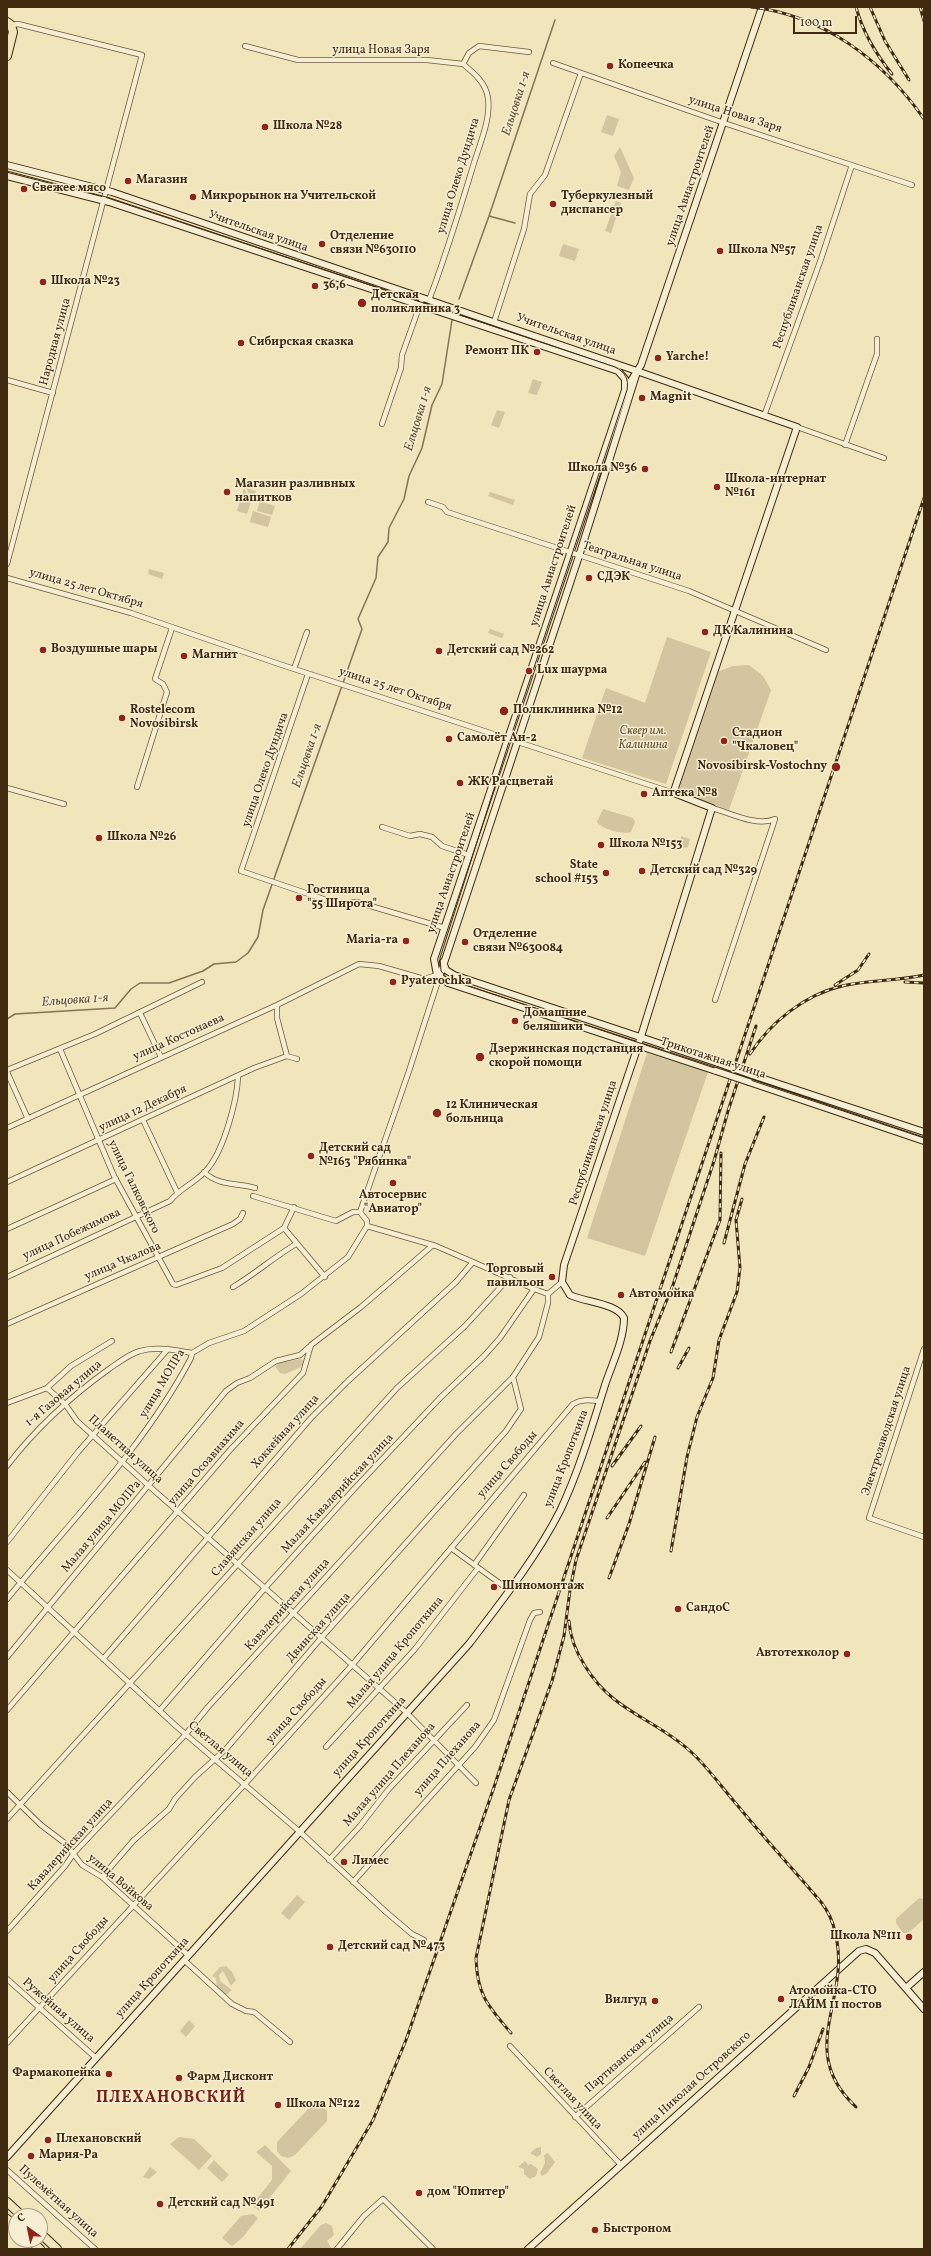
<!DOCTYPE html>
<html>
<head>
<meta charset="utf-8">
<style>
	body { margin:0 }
	#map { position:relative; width:931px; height:2256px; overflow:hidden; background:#f1e5bc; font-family:Vollkorn,serif }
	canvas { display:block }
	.frame { position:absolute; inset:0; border:8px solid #3f2a0f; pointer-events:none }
	.north { position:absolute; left:8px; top:2208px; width:40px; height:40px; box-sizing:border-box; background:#f6eed3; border:1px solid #ada085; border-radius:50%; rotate:327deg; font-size:11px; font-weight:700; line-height:16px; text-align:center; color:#3f2a0f }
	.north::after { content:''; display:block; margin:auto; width:14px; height:18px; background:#8f2418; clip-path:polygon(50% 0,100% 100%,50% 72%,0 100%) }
	.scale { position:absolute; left:793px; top:16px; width:64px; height:18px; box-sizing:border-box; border:2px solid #3f2a0f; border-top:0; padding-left:5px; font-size:12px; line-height:14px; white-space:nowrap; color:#3f2a0f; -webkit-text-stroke:3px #f6eed3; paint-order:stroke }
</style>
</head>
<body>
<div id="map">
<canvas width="931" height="2256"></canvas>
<div class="frame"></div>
<div class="north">С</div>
<div class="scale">100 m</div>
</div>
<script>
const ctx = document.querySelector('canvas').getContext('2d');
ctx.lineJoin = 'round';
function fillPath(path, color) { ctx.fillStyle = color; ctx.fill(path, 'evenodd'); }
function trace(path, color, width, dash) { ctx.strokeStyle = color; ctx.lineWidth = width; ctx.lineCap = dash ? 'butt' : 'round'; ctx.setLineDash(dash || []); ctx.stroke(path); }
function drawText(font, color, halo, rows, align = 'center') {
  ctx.font = font + ' Vollkorn,serif'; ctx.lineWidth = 3; ctx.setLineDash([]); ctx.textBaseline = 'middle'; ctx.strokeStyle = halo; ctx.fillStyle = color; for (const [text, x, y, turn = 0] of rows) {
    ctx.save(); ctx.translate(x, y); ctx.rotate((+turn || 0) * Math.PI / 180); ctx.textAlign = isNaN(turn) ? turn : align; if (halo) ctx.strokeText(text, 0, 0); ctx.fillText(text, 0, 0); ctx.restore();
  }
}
fillPath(new Path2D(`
	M607 115 619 119 613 136 601 132Z
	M620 147 634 178 629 190 617 186 621 172 614 156Z
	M616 201 621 203 611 233 605 231Z
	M563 244 579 249 575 261 559 256Z
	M533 379 542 382 537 395 528 393Z
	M497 410 505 412 499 428 491 425Z
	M244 488 251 502 247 514 237 511Z
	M246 488 256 491 252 502Z
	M490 492 515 500 513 505 488 496Z
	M260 501 275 506 272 515 257 511Z
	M253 511 271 517 268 527 250 522Z
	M149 569 164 573 162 579 148 574Z
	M490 629 504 634 502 638 488 633Z
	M667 637 711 652 666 784 582 758 606 688 645 703Z
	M749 665 763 676 771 690 729 810 678 792 719 671 733 666Z
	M603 809 633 818 635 822 631 832C624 835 601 829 597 822Z
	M681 836 690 839 688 847 681 849Z
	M647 1053 708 1072 645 1256 587 1238Z
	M301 1359 305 1362 299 1368 285 1374 280 1373 275 1366 281 1362Z
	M297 1895 305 1902 289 1920 281 1913Z
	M919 1898 924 1899V1919L908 1933H903L896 1923V1919Z
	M226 1966 232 1972 236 1980 231 1986 223 1971 219 1975 220 1981 232 1990 226 1995 217 1987 216 1978 212 1976 220 1967Z
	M189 2020 195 2026 186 2037 180 2031Z
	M317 2105H322L327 2111V2121L295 2155 288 2158 281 2156 277 2151V2142L309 2108Z
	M179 2137 194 2139 212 2156 199 2170 170 2144Z
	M265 2145 291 2171 259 2211 252 2205 272 2180V2166L256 2152Z
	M541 2147V2154L537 2157 530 2153 536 2148Z
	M548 2153 555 2162 547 2173 542 2176 540 2173 545 2163 544 2155Z
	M214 2160 229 2175 222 2182 207 2168Z
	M525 2161 528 2165 531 2164 538 2169 536 2176 530 2179 524 2174V2169L518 2167Z
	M150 2167 157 2172 149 2179 143 2177Z
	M253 2214 258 2218 243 2237 232 2246 222 2238 241 2216Z
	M326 2223 332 2226 334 2235 327 2241 332 2249H300L321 2225Z`), '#d3c59f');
trace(new Path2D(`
	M489 216 555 20
	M459 299 489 216 515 223
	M7 1019 15 1014 115 1008 131 989 140 983H169L203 971 214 964 236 962 248 953 258 937 263 910 362 629 358 619 376 578 378 557 388 542 389 528 404 499 409 476 422 448 432 405 442 384 452 320`), '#857453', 1.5);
const street = new Path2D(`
	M245 46 298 60H427L463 64
	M553 63 724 123 912 185
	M463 64 469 53 479 46 529 52
	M429 300C446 256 460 209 474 163 480 143 491 119 488 98 486 83 474 73 463 64
	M494 322 524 229 530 194 545 175 581 73
	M7 380 53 393
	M764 416 821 259 852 165
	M382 424 401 368 402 355 422 299
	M797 427 884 458
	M845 445 877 354V339
	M428 502 443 507 447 512 689 591 826 650
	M7 564 142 55 18 24 11 25
	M7 578 131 613 279 664 674 793
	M294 669 307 632
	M308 674 241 871 338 904 357 902 445 928
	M137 787 167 692 163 684 155 679 172 628
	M7 788 64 804
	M712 808C730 813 757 827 775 819
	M382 827 410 836 420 834 432 837 442 846 469 855
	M715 1000 775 819
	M277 1005V1018L287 1056
	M140 1013 161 1057
	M60 1049 114 1176 173 1284 176 1285 222 1268 284 1228
	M287 1056 297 1059
	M7 1070 95 1034 202 982
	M7 1072 28 1119
	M143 1120 177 1192
	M7 1128 277 1005 359 964 379 966 424 979 437 975
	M204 1172C218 1186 238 1183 255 1188
	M7 1182 254 1068 287 1056
	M253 1196 336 1221 353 1212H360L367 1221V1226L436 1246 473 1262
	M294 1207 284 1228 325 1277
	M360 1212 409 1071 439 978
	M7 1229 116 1179
	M7 1277 170 1201C181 1187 198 1182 209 1167 224 1148 237 1101 238 1077
	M233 1287C255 1274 274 1257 296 1244
	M7 1324 233 1224 240 1219 243 1213
	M924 1349 869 1518 924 1537
	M47 1388 65 1404 77 1421 149 1486 407 1713 476 1783
	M7 1403 47 1388 71 1366 112 1341
	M7 1466C36 1428 70 1397 109 1369 118 1363 129 1354 140 1351 156 1346 176 1350 192 1353
	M7 1542 78 1452 168 1349
	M451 1548 509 1590
	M474 1565 524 1495
	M7 1570 176 1726 300 1832 386 1912 412 1934 424 1940
	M7 1599C71 1521 144 1447 191 1358L192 1353 209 1343 244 1331 301 1294 348 1257 367 1226
	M7 1657 226 1391 237 1383 250 1378 276 1361 300 1355 309 1347
	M103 1659 311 1418 348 1381 456 1282 473 1262 534 1289
	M7 1710 230 1450 303 1373 311 1345 361 1307 433 1245
	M160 1710 265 1588 354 1489 440 1398 484 1356 500 1338 534 1289 548 1294
	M326 1747 415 1649 478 1568
	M7 1792 41 1825 66 1844 82 1865 102 1877 188 1955
	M7 1819 397 1388 465 1326 510 1277
	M329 1860 360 1826 388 1790 467 1705
	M102 1877 133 1841 169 1809 175 1799 195 1777 226 1749 322 1637 506 1431 521 1409 513 1377
	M353 1882 475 1747 494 1720 530 1620 534 1613 540 1612
	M7 1931 65 1866 74 1853 186 1734 208 1707 456 1434 513 1377 539 1337 548 1303V1294L562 1282
	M184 1960 232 2004 246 2011 254 2012 290 2042
	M7 1979 96 2058
	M7 2043 245 1784 353 1664 573 1404C582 1399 590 1400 600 1401
	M510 2046 621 2165
	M575 2117 699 2007
	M7 2170 95 2249
	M337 2249 364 2216 383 2199 433 2249`);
const secondary = new Path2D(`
	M7 165 112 192 631 369 797 427 674 791V793L712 808 638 1046 564 1265 562 1282 570 1295C584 1302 617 1303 624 1318 624 1340 612 1364 605 1385 592 1427 579 1471 560 1511 536 1558 501 1602 469 1644L7 2157
	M7 176 109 202 618 371 625 379V388
	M443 962 446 970 454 975 718 1063
	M439 978 579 556 636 375
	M716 1071 448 983 437 975 434 959 625 390 641 365 762 7
	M752 1075 924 1132
	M749 1082 924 1141
	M906 1988 924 1972
	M528 2249 859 1951 866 1949 875 1953 924 2009`);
const highway = new Path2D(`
	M7 22 11 25 13 32 7 56
	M7 2202 22 2216
	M7 2219 16 2227
	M40 2233 57 2249
	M30 2240 40 2249`);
trace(street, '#6c593a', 6);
trace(secondary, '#3f2a0f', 8);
trace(highway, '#3f2a0f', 10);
trace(street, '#f6eed3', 4.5);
trace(secondary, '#f6eed3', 6);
trace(highway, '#f1e5bc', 8);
trace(new Path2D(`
	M7 171 110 198 615 367C625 372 629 379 627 390L507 748 440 958 441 971 448 979 924 1138`), '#3f2a0f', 1);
const rail = new Path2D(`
	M751 7C823 15 883 60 924 119
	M856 7C863 33 875 53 892 74
	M870 7 885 41 909 80
	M920 7 924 21
	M905 982 924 983
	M835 985 858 970 869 954
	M750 1054C771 1022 804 995 842 986 868 980 897 981 924 975
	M724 1243 745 1164 764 1117
	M671 1352 720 1220 721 1153
	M678 1368 689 1348
	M612 1466 641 1426
	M607 1518 645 1462
	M671 1551 687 1457 697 1417 713 1378 719 1340 737 1292 740 1268 736 1220 742 1199
	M609 1578 629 1524 655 1437
	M569 1621C570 1637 576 1652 585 1666 613 1712 654 1718 690 1751 708 1767 722 1788 738 1806 765 1839 794 1870 821 1902 828 1911 833 1922 835 1932 853 1999 794 2049 856 2107
	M511 2033C488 2006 477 1995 476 1958L509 1800 552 1681 564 1636 570 1590 576 1560 650 1341 673 1285 714 1161 728 1111 756 1026
	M794 2096 809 2067 823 2029
	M288 2249 322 2206 373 2120 406 2040 492 1793 924 498`);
trace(rail, '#3f2a0f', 3);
trace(rail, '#f6eed3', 1.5, [4.5]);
const secondaryBridge = new Path2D(`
	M718 1063 752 1075
	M716 1071 749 1082`);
trace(secondaryBridge, '#3f2a0f', 8, []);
trace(secondaryBridge, '#f6eed3', 6);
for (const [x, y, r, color] of [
	[610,66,4,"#8f2418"],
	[265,127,4,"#8f2418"],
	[128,181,4,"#8f2418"],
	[24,189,4,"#8f2418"],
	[193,197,4,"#8f2418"],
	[553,204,4,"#8f2418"],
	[322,244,4,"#8f2418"],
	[720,251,4,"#8f2418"],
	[43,282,4,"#8f2418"],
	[315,286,4,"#8f2418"],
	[362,303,5,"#8f2418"],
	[241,343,4,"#8f2418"],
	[537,352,4,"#8f2418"],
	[658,358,4,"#8f2418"],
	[642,398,4,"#8f2418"],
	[645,469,4,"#8f2418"],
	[717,487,4,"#8f2418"],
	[227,492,4,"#8f2418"],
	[589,578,4,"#8f2418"],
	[705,632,4,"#8f2418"],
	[43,650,4,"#8f2418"],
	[439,651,4,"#8f2418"],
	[184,656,4,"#8f2418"],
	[529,671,4,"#8f2418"],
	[504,711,5,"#8f2418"],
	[122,718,4,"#8f2418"],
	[449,739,4,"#8f2418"],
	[724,741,4,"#8f2418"],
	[836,767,5,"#8f2418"],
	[460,783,4,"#8f2418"],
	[644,794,4,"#8f2418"],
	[99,838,4,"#8f2418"],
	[601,845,4,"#8f2418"],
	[642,871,4,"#8f2418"],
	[606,873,4,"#8f2418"],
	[299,898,4,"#8f2418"],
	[406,941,4,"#8f2418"],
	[465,942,4,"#8f2418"],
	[393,982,4,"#8f2418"],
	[515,1021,4,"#8f2418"],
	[480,1057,5,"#8f2418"],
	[437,1113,5,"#8f2418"],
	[311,1156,4,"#8f2418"],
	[393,1183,4,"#8f2418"],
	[552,1277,4,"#8f2418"],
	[621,1295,4,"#8f2418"],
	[494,1587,4,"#8f2418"],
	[678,1609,4,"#8f2418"],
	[847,1654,4,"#8f2418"],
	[344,1862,4,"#8f2418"],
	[909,1937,4,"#8f2418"],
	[330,1947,4,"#8f2418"],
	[781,1999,4,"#8f2418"],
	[655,2001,4,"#8f2418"],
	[109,2074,4,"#8f2418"],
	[179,2078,4,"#8f2418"],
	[278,2105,4,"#8f2418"],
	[48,2140,4,"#8f2418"],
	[31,2156,4,"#8f2418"],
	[419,2193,4,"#8f2418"],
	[160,2204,4,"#8f2418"],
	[595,2230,4,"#8f2418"]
]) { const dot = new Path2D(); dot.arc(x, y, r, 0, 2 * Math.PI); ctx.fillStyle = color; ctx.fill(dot); trace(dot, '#f6eed3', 1.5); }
drawText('12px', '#3f2a0f', '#f6eed3', [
	["улица Новая Заря",381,51],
	["улица Новая Заря",735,115,18],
	["улица Олеко Дундича",459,176,-73],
	["улица Авиастроителей",691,186,-71],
	["Учительская улица",258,232,19],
	["Республиканская улица",799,287,-71],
	["Учительская улица",566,335,19],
	["Народная улица",56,342,-75],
	["Театральная улица",632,562,18],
	["улица Авиастроителей",554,566,-72],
	["улица 25 лет Октября",86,589,16],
	["улица 25 лет Октября",395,690,18],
	["улица Олеко Дундича",266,770,-71],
	["улица Авиастроителей",452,873,-71],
	["улица Костонаева",179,1038,-24],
	["Трикотажная улица",713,1059,18],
	["улица 12 Декабря",143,1109,-25],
	["Республиканская улица",594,1143,-72],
	["улица Галковского",133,1187,64],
	["улица Побежимова",72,1235,-25],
	["улица Чкалова",123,1262,-23],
	["улица МОПРа",163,1384,-59],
	["1-я Газовая улица",64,1394,-40],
	["Электрозаводская улица",887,1431,-72],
	["Хоккейная улица",286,1432,-48],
	["Планетная улица",125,1450,42],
	["улица Кропоткина",567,1459,-69],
	["улица Осоавиахима",207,1463,-49],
	["улица Свободы",508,1465,-49],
	["Малая Кавалерийская улица",338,1494,-47],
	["Малая улица МОПРа",102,1527,-50],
	["Славянская улица",247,1538,-49],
	["Кавалерийская улица",288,1605,-48],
	["Двинская улица",319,1628,-48],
	["Малая улица Кропоткина",396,1653,-50],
	["улица Свободы",297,1711,-48],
	["улица Кропоткина",370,1737,-48],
	["Светлая улица",220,1750,40],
	["улица Плеханова",448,1759,-49],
	["Малая улица Плеханова",390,1775,-49],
	["Кавалерийская улица",71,1845,-48],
	["улица Войкова",120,1883,40],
	["улица Свободы",79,1950,-48],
	["улица Кропоткина",153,1978,-48],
	["Ружейная улица",58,2011,41],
	["Партизанская улица",630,2054,-41],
	["улица Николая Островского",692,2086,-42],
	["Светлая улица",572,2099,47],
	["Пулемётная улица",58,2202,42]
]);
drawText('bold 12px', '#3f2a0f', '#f6eed3', [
	["Копеечка",618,66],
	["Школа №28",273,127],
	["Магазин",136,181],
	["Свежее мясо",32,189],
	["Микрорынок на Учительской",201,197],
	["Туберкулезный",561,197],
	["диспансер",561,211],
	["Отделение",330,237],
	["связи №630110",330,251],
	["Школа №57",728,251],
	["Школа №23",51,282],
	["36,6",323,286],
	["Детская",371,296],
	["поликлиника 3",371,310],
	["Сибирская сказка",249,343],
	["Ремонт ПК",529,352,"right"],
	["Yarche!",666,358],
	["Magnit",650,398],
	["Школа №36",637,469,"right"],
	["Школа-интернат",725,480],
	["№161",725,494],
	["Магазин разливных",235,485],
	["напитков",235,499],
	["СДЭК",597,578],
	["ДК Калинина",713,632],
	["Воздушные шары",51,650],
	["Детский сад №262",447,651],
	["Магнит",192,656],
	["Lux шаурма",537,671],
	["Rostelecom",130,711],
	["Novosibirsk",130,725],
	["Поликлиника №12",513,711],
	["Стадион",732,734],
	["\"Чкаловец\"",732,748],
	["Самолёт Ан-2",457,739],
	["Novosibirsk-Vostochny",827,767,"right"],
	["ЖК Расцветай",468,783],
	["Аптека №8",652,794],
	["Школа №26",107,838],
	["Школа №153",609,845],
	["State",598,866,"right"],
	["school #153",598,880,"right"],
	["Детский сад №329",650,871],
	["Гостиница",307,891],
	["\"55 Широта\"",307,905],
	["Отделение",473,935],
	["связи №630084",473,949],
	["Maria-ra",398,941,"right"],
	["Pyaterochka",401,982],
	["Домашние",523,1014],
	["беляшики",523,1028],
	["Дзержинская подстанция",489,1050],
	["скорой помощи",489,1064],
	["12 Клиническая",446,1106],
	["больница",446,1120],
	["Детский сад",319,1149],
	["№163 \"Рябинка\"",319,1163],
	["Автосервис",393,1196,"center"],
	["\"Авиатор\"",393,1210,"center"],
	["Торговый",544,1270,"right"],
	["павильон",544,1284,"right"],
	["Автомойка",629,1295],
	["Шиномонтаж",502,1587],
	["СандоС",686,1609],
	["Автотехколор",839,1654,"right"],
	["Лимес",352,1862],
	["Школа №111",901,1937,"right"],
	["Детский сад №473",338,1947],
	["Атомойка-СТО",789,1992],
	["ЛАЙМ 11 постов",789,2006],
	["Вилгуд",647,2001,"right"],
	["Фармакопейка",101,2074,"right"],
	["Фарм Дисконт",187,2078],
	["Школа №122",286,2105],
	["Плехановский",56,2140],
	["Мария-Ра",39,2156],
	["дом \"Юпитер\"",427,2193],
	["Детский сад №491",168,2204],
	["Быстроном",603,2230]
], 'left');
drawText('italic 12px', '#645133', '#f6eed3', [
	["Сквер им.",643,732],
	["Калинина",643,746]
]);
drawText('italic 13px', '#624f31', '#f6eed3', [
	["Ельцовка 1-я",517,104,-72],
	["Ельцовка 1-я",419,419,-73],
	["Ельцовка 1-я",308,756,-71],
	["Ельцовка 1-я",75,1001,-4]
]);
ctx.letterSpacing = '1px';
drawText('bold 16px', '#7a1f14', '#f6eed3', [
	["ПЛЕХАНОВСКИЙ",171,2099]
]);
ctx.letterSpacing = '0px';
</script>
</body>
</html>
